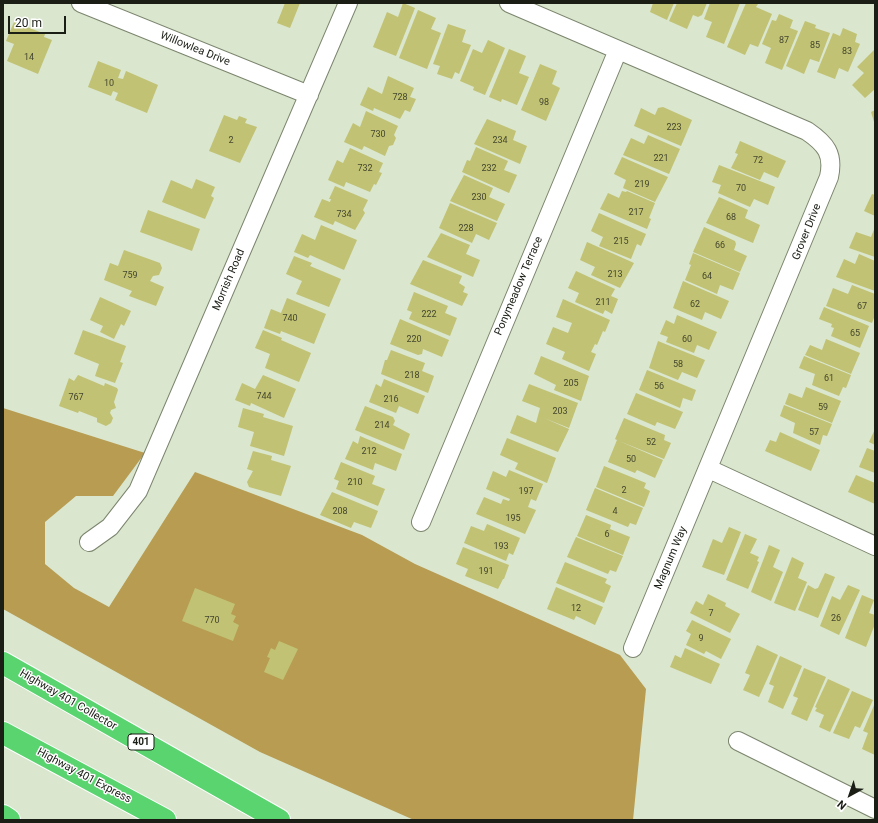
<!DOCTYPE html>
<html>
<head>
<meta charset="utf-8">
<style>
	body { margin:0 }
	#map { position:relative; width:878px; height:823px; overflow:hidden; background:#dae6cd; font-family:Roboto,sans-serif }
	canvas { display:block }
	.frame { position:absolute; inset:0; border:4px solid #1a1e15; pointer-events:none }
	.north { position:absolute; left:830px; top:775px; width:40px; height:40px; -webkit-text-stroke:3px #fff; paint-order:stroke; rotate:220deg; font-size:11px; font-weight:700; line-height:16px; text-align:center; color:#1a1e15 }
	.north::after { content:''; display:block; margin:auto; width:14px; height:18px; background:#1a1e15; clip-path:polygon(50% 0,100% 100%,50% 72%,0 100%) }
	.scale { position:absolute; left:8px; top:16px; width:58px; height:18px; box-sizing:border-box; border:2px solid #1a1e15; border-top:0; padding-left:5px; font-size:12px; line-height:14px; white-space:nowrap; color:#1a1e15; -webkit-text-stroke:3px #fff; paint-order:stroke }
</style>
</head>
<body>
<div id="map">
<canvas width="878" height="823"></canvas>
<div class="frame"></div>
<div class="north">N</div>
<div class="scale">20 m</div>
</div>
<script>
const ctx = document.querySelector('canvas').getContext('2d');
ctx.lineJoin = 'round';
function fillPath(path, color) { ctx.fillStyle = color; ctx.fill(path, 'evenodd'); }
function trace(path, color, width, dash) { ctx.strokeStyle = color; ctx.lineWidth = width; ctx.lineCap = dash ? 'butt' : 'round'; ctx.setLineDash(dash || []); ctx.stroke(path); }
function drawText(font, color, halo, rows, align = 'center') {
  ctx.font = font + ' Roboto,sans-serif'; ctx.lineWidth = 3; ctx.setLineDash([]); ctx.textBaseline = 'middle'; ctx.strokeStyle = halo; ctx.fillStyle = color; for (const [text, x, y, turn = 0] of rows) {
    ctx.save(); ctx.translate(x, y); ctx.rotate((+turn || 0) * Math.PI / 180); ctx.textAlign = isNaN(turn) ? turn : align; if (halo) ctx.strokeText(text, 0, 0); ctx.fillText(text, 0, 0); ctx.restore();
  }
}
fillPath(new Path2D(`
	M3 408 145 453 113 496H76L45 522V564L74 588 109 607 195 472 362 535 415 564 620 655 646 689 633 820H414L260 752 3 609Z`), '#b79c51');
fillPath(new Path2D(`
	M285 3H300L290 28 277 23Z
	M403 3 415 8 396 56 373 47 387 12 398 17Z
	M653 3H674L667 20 650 12Z
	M677 3H707L702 15 698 17 693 15 687 29 669 21Z
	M710 3H740L724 44 706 37 712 22 704 19Z
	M746 3 758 4 756 7 772 14 758 47 750 44 745 55 727 47Z
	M418 10 436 18 431 29 441 33 427 69 399 58Z
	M779 14 793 20 790 28 798 31 782 70 765 63 771 48 762 44 772 20 776 21Z
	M805 21 816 25 815 28 830 33 819 62 810 59 804 74 786 66Z
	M14 22 45 34 44 37 52 40 38 74 7 61 14 44 6 41Z
	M448 24 466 30 462 42 471 45 459 74 455 72 452 79 437 74 440 66 433 64Z
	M843 28 857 34 855 42 860 44 848 72 839 68 835 79 817 72 833 33 840 36Z
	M488 40 505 48 485 95 473 90 474 87 460 81 473 49 482 53Z
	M509 49 526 56 519 73 529 77 517 105 502 99 501 102 489 97Z
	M875 49V89L865 98 852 85 864 73 857 67Z
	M98 61 121 70 118 78 123 79 126 71 158 85 147 113 115 100 118 93 113 91 111 96 88 87Z
	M540 64 557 71 552 84 560 88 546 121 521 110Z
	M388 76 414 88 410 97 416 99 410 112 405 110 400 119 374 108 373 111 360 105 368 87 382 94Z
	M663 107 692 120 681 146 634 126 641 108 655 115 658 108Z
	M875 110V125L871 112Z
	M366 111 398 126 394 135 396 138 393 145 389 146 385 156 364 146 362 150 344 142 353 123 360 127Z
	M224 115 237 120 239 116 247 119 245 123 257 127 240 163 209 151Z
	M487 119 516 131 513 140 527 146 520 164 474 144Z
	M648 135 680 149 669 174 623 155 631 138 644 144Z
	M740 141 786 161 778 178 764 172 760 180 731 168 738 154 735 153Z
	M476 147 508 161 504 170 517 175 509 193 462 172 467 160 470 161Z
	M350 148 383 163 379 172 382 173 376 185 374 184 370 192 346 182 344 187 328 180 337 160 343 163Z
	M622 157 668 177 655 202 623 188 626 180 614 174Z
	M719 165 775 187 768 205 754 199 750 207 718 193 721 185 712 182Z
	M464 175 493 188 489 197 505 204 497 221 450 201Z
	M196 179 215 187 211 196 214 198 205 219 162 202 171 180 192 189Z
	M335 186 368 200 363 210 365 213 355 230 335 221 333 225 314 217 322 199 330 202 331 199H329Z
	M622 191 626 192 627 191 655 203 649 218 651 219 647 229 600 209 608 193 619 198Z
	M872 194 875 195V216L864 211Z
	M719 197 748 210 745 218 760 225 753 243 706 223Z
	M450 203 497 223 489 240 476 234 472 243 439 228Z
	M148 210 200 229 192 251 140 232Z
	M599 213 646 234 641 246 637 244 631 259 599 246 603 237 591 231Z
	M321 225 357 240 344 270 310 255 308 258 294 252 302 234 315 240Z
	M704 227 735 241 736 244 734 250 747 256 740 272 693 252Z
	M875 227V257L849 248 856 232 871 237Z
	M441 233 470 245 466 254 480 260 473 277 427 257Z
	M587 242 634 263 620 288 591 275 595 267 580 260Z
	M124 250 160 263 162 268 159 275 153 276 150 281 164 287 156 306 129 296 132 291 104 280 110 263 118 266Z
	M693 253 740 273 733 290 720 285 717 294 685 280 691 265 689 264Z
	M859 254 875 261V291L836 277 844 259 855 264Z
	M294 256 312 263 310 266 341 279 329 307 296 294 302 281 286 274Z
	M423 260 462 276 459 283 465 287 463 292 468 294 462 306 410 284Z
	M576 271 615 289 611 296 618 299 612 314 605 310 603 314 575 302 579 293 568 288Z
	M683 281 729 301 721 319 705 312 702 320 673 308Z
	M852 285 875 294V315L872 323 826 306 833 288 848 294Z
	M414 292 448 306 445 313 457 318 450 336 409 319 412 312 407 310Z
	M100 297 131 311 124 326 121 324 114 339 100 332 103 326 90 320Z
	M287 298 326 314 314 344 281 331 280 334 264 328 271 309 281 313Z
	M563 299 610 320 605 332 603 331 597 345 595 344 591 352 596 354 589 371 562 359 565 352 546 344 553 327 568 333 572 323 556 317Z
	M824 307 869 326 860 348 831 336 834 328 831 327 832 324 819 319Z
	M677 315 717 332 709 350 697 345 694 353 666 342 668 337 660 334 666 320 674 324Z
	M400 319 449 340 442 357 423 349 422 354 418 355 390 344Z
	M83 330 126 346 120 362 123 363 115 383 95 376 99 364 74 354Z
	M263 330 282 338 281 340 311 353 299 382 265 368 270 354 255 348Z
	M826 339 860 353 851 374 805 355 810 345 822 350Z
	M658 341 705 360 697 378 682 372 678 380 649 368Z
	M391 350 425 363 422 371 434 376 428 393 381 374 385 360H387Z
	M541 356 589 376 581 401 554 390 556 385 534 374Z
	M804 356 851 375 846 388 843 387 839 396 812 385 815 374 799 368Z
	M647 370 696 390 692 401 683 398 680 408 639 390Z
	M78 375 104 386 105 383 117 388 118 390 114 402 116 408 111 410 110 413 113 418 111 423 106 426 97 422V418L79 411 78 413 59 406 69 378 74 381Z
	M263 375 296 389 284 418 251 403 250 406 235 400 242 383 255 389Z
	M384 379 425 396 418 414 399 406 396 413 369 402 376 384 381 387Z
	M529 384 578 403 569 428 544 418 569 429 558 452 510 433 517 415 536 423 540 408 522 401Z
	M806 387 841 401 832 423 785 404 789 393 802 398Z
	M636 393 683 412 675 429 657 422 655 426 627 414Z
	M784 405 832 424 827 436 823 435 820 445 793 433 795 423 780 416Z
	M365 406 393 417 395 421 393 425 410 434 404 450 355 430Z
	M243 408 264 414 263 417 293 426 284 456 250 446 254 432 238 427Z
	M624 418 665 435 664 440 671 443 664 459 619 441 663 460 655 478 637 470 635 473 608 462 617 440 615 439Z
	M875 429V445L869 442Z
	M780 432 820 450 811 471 765 451 770 440 776 442Z
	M360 436 402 454 396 471 375 463 373 470 345 459 353 441 358 444Z
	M507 438 556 458 547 483 515 469 518 463 500 455Z
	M867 448 875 451V473L859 467Z
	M253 451 272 456 271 460 291 466 281 496 249 487 247 482 253 471 247 469Z
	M341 462 375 476 372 484 385 489 378 506 336 489 339 481 334 479Z
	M604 466 646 483 644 488 650 491 644 507 596 487Z
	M509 470 543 484 536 501 531 499 528 507 536 510 525 534 476 514 484 497 501 504 503 499 509 501 510 499 486 489 493 471 506 477Z
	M856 475 875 483V504L848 492Z
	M595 488 643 508 636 525 630 523 628 527 586 510Z
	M332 492 378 511 371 528 354 522 351 528 320 515Z
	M586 515 611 525 610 529 630 537 623 555 577 536Z
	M487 524 520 538 513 555 509 553 506 561 464 543 471 526 484 531Z
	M729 527 741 532 724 575 702 567 713 539 722 543Z
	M745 534 757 539 750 553 759 557 757 561 759 562 748 589 726 580Z
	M576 537 623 556 616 572 610 570 608 574 567 557Z
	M769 545 780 550 773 567 783 572 771 601 751 592Z
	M463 547 509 565 504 579H503L498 589 465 576 468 569 456 564Z
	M792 557 804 563 798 578 807 582 795 611 774 603Z
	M565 562 607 579 605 583 611 586 604 603 556 583Z
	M825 573 835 577 818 618 798 610 808 585 815 589 818 588Z
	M848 585 860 590 839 635 820 626 832 596 840 600Z
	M556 587 603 607 595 625 576 616 574 620 547 609Z
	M195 588 235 604 231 614 236 616 233 622 239 625 233 641 182 621Z
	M708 594 726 603 725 606 740 614 730 633 690 613 696 601 703 605Z
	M862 595 874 600 869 613 875 615V624L866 647 845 638Z
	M692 620 731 639 721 659 706 651 704 654 686 645 691 634 686 631Z
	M279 641 298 649 283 680 264 672 270 658 267 657 271 648 275 650Z
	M757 645 778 655 759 697 743 690 750 675 745 673Z
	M685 648 720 664 711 684 670 667 675 655 681 658Z
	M780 656 802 666 783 709 768 702 774 686 769 684Z
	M804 668 826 677 807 721 791 714 798 698 793 696Z
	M828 679 850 689 830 732 819 727 824 715 815 711 817 708 815 707Z
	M852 691 873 700 860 728 855 726 849 739 833 733Z
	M875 703V755L862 749 868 733 863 731Z`), '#c1c274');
const minor = new Path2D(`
	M81 3 309 95
	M509 3 807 131C826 144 834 154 829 177L633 648
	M709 469 875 546
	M421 522 618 50
	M89 542 110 527 138 491 348 3
	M738 741 875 809`);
const motorway = new Path2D(`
	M3 663 279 820
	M3 733 165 820
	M3 816 9 820`);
trace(minor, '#7b856e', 20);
trace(motorway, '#fff', 24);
trace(minor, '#fff', 18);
trace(motorway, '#59d46e', 22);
drawText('9px', '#44472d', null, [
	["87",784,41],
	["85",815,46],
	["83",847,52],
	["14",29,58],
	["10",109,84],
	["728",400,98],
	["98",544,103],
	["223",674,128],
	["730",378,135],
	["2",231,141],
	["234",500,141],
	["221",661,159],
	["72",758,161],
	["732",365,169],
	["232",489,169],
	["219",642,185],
	["70",741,189],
	["230",479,198],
	["217",636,213],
	["734",344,215],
	["68",731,218],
	["228",466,229],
	["215",621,242],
	["66",720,246],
	["213",615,275],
	["759",130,276],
	["64",707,277],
	["211",603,303],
	["62",695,305],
	["67",862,307],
	["222",429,315],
	["740",290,319],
	["65",855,334],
	["220",414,340],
	["60",687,340],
	["58",678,365],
	["218",412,376],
	["61",829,379],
	["205",571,384],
	["56",659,387],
	["744",264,397],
	["767",76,398],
	["216",391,400],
	["59",823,408],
	["203",560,412],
	["214",382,426],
	["57",814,433],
	["52",651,443],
	["212",369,452],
	["50",631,460],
	["210",355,483],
	["2",624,491],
	["197",526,492],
	["208",340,512],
	["4",615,512],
	["195",513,519],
	["6",607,535],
	["193",501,547],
	["191",486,572],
	["12",576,609],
	["7",711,614],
	["26",836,619],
	["770",212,621],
	["9",701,639]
]);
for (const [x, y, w] of [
	[141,742,26]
]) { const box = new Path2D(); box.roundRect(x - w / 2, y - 8, w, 16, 3); ctx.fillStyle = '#fff'; ctx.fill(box); trace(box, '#1a1e15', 1); }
drawText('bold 10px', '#1a1e15', null, [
	["401",141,742]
]);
drawText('11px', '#1a1e15', '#fff', [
	["Willowlea Drive",195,49,22],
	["Grover Drive",807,232,-68],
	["Morrish Road",229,280,-67],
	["Ponymeadow Terrace",519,286,-67],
	["Magnum Way",671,558,-67],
	["Highway 401 Collector",68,700,30],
	["Highway 401 Express",84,776,28]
]);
</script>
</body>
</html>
